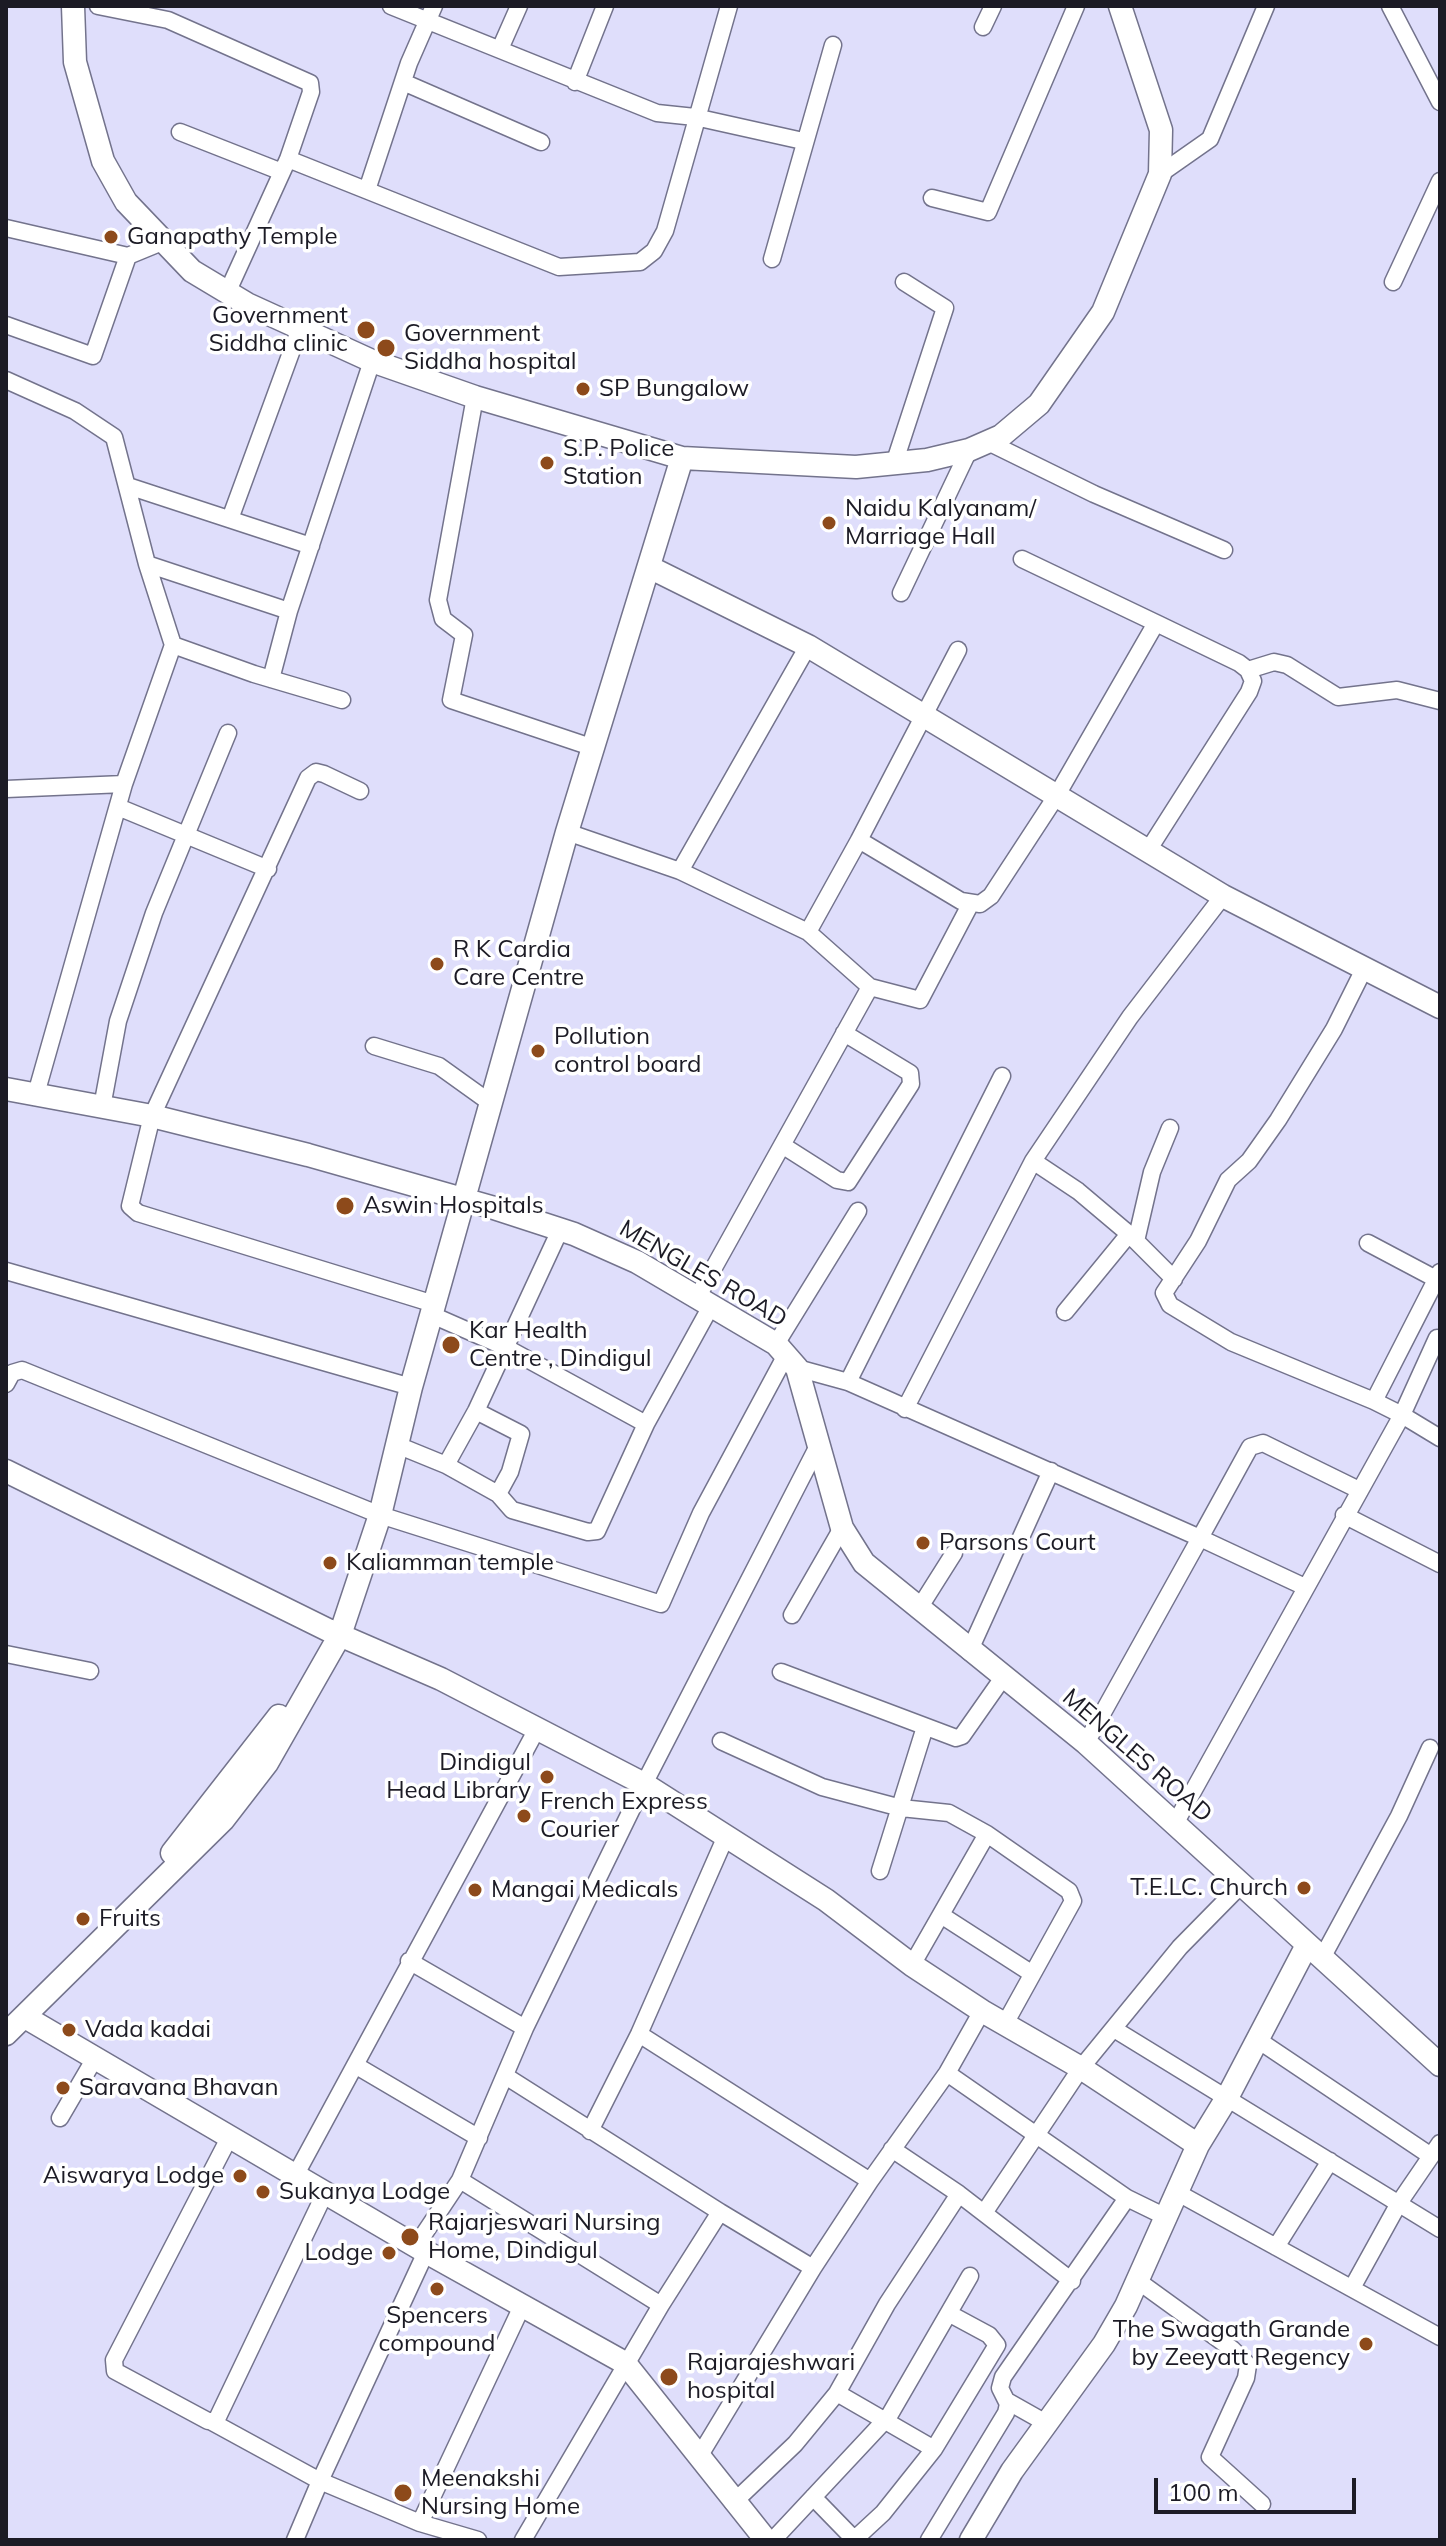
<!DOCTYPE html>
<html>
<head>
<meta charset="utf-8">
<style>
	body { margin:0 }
	#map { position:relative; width:1446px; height:2546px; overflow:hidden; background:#dfdefb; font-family:Mulish,sans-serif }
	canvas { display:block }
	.frame { position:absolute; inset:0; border:8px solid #1c1b25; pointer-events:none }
	.scale { position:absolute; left:1154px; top:2478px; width:202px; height:36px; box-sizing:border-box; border:4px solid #1c1b25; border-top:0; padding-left:10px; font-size:24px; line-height:28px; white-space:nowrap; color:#1c1b25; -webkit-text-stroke:6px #fff; paint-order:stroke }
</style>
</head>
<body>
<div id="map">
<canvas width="1446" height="2546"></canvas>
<div class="frame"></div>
<div class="scale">100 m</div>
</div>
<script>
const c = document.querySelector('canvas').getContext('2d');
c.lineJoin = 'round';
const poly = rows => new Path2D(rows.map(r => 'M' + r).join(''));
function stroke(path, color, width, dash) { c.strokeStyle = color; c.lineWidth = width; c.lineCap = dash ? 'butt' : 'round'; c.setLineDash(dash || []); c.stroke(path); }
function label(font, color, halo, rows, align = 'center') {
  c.font = font + ' Mulish,sans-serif'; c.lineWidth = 7; c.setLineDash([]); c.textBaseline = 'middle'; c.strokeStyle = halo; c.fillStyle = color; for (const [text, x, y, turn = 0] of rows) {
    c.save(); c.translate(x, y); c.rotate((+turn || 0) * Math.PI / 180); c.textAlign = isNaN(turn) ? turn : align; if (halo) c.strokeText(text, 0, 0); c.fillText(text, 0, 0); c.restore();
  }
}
const street = poly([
	[98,6,168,20,310,83,311,92,288,159,227,293],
	[391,6,657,113,695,117,803,141],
	[1390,6,1440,102],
	[983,27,993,6],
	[500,49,519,6],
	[403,82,541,142],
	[575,82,605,6],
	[180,132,282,172],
	[288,159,559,267,640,262,654,251,665,231,729,6],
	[1160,174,1210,139,1266,6],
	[367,190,409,63,434,6],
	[932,198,988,212,1076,6],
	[6,228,128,256,93,356,6,325],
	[128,256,162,242],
	[772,259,833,45],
	[1393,282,1440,181],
	[6,380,75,411,114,437,147,564,173,645,124,784,36,1094],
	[475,397,438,600,443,619,464,635,451,700,594,748],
	[986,441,1094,494,1224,550],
	[894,464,945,308,904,282],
	[128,486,311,546],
	[230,519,300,328],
	[1022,559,1156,623],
	[147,564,289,611],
	[901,593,969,450],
	[173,645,254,674,342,700],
	[808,646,680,871,808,932,859,840,961,901,980,904,991,896,1057,795,1156,623,1239,663,1248,670,1253,681,1249,692,1149,849],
	[1248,670,1274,662,1287,665,1338,697,1397,690,1440,701],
	[271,679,289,611,372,361],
	[6,789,124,784],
	[360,791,324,774,316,772,308,778,152,1116,130,1206,138,1213,434,1304],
	[118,807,268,869],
	[567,832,680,871],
	[859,840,958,650],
	[1365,967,1334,1029,1278,1120,1249,1161,1228,1180,1198,1241,1164,1293,1170,1305,1231,1342,1374,1401],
	[870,987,920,1000,971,903],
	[374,1046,439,1066,492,1104],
	[102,1107,118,1021,154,913,228,733],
	[782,1145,837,1180,848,1182,911,1084,910,1073,844,1033],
	[1033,1161,1078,1191,1129,1234,1174,1279],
	[1136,1241,1152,1172,1170,1128],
	[1368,1243,1436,1279],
	[6,1271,411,1387],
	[697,1298,870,987,808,932],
	[1065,1312,1129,1234],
	[432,1315,505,1347,646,1424],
	[1437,1338,1402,1415,1440,1438],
	[776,1344,858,1211],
	[797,1368,848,1382,1200,1538,1086,1743],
	[848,1382,1002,1076],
	[6,1384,12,1373,22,1370,380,1515,661,1604,701,1513,787,1353],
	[905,1409,1033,1161,1130,1017,1223,896],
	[476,1411,521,1434,510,1472,498,1494],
	[397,1445,446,1465,498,1494,512,1510,588,1532,597,1531,646,1424,711,1306],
	[446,1465,476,1411,560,1230],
	[1344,1515,1440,1564],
	[1305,1587,1200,1538,1250,1447,1263,1443,1359,1490],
	[918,1610,954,1553],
	[792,1615,842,1528],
	[969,1652,1051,1471],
	[6,1654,90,1671],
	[781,1672,956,1738,962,1736,1002,1679],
	[721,1741,822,1787,901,1808,949,1813,987,1834,1069,1891,1073,1901,1006,2022],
	[1176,1822,1402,1415,1374,1401,1440,1272],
	[880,1871,925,1727],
	[941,1915,1031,1973],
	[1322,1958,1399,1816,1430,1748],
	[409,1961,525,2028],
	[912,1965,987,1834],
	[1114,2029,1440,2229],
	[639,2034,870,2181,947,2073,982,2011],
	[1258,2040,1431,2156],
	[355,2065,479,2138],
	[947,2073,1127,2198,1168,2218],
	[507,2077,720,2212,661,2305],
	[60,2118,95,2058],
	[590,2131,639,2034,726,1836],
	[229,2138,114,2360,115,2371,208,2421,216,2421,325,2193],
	[892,2149,959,2194,1072,2281],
	[295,2176,538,1727],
	[460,2180,661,2305,523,2540],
	[1178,2193,1440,2337],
	[720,2212,813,2268,870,2181],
	[984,2213,1081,2068,1180,1947,1242,1884],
	[416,2246,460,2180,525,2028,644,1784,820,1442],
	[1276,2247,1330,2161],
	[426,2252,320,2481,420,2523,478,2540],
	[1138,2281,1232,2349,1248,2365,1246,2378,1210,2457,1262,2504],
	[1352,2288,1399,2203,1440,2143],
	[837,2393,934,2449],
	[1007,2401,1046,2423],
	[212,2422,320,2481,295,2540],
	[700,2455,813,2268],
	[813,2497,850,2535,857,2537,883,2513,934,2449,997,2345,989,2335,950,2314],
	[733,2503,795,2444,837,2393,887,2304,959,2194],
	[420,2523,523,2304],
	[773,2540,889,2416,970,2276],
	[929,2540,1006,2413,1008,2404,1000,2388,1003,2377,1127,2198]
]);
const secondary = poly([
	[682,458,856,467,927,460,969,450,1001,436,1039,404,1103,312,1160,174,1161,130,1120,6],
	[651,568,808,646,1223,896,1440,1007],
	[6,1089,152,1116,308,1155,491,1207,574,1234,637,1262,776,1344,797,1368,842,1528,864,1563,1086,1743,1440,2065],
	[6,1471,328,1630,441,1679,644,1784,826,1900,912,1965,982,2011,1081,2068,1198,2145],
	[172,1853,279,1716],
	[25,2017,426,2252,625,2363,766,2540],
	[6,2034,223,1820,267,1763,340,1635,380,1515,411,1387,567,832,682,458,475,397,372,361,247,304,192,271,126,202,103,161,75,62,73,6],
	[971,2540,1012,2471,1104,2344,1126,2306,1198,2145,1228,2096,1307,1945]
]);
stroke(street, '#73738c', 19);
stroke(secondary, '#73738c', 25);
stroke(street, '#fff', 16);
stroke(secondary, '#fff', 22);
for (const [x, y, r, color] of [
	[111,237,8,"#8d4a1b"],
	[366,330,10,"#8d4a1b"],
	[386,348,10,"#8d4a1b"],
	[583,389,8,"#8d4a1b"],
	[547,463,8,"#8d4a1b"],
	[829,523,8,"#8d4a1b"],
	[437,964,8,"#8d4a1b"],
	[538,1051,8,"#8d4a1b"],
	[345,1206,10,"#8d4a1b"],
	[451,1345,10,"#8d4a1b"],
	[923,1543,8,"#8d4a1b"],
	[330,1563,8,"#8d4a1b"],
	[547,1777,8,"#8d4a1b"],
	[524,1816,8,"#8d4a1b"],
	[1304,1888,8,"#8d4a1b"],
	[475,1890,8,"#8d4a1b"],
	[83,1919,8,"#8d4a1b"],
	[69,2030,8,"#8d4a1b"],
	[63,2088,8,"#8d4a1b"],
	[240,2176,8,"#8d4a1b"],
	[263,2192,8,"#8d4a1b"],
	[410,2237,10,"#8d4a1b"],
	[389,2253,8,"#8d4a1b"],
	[437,2289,8,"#8d4a1b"],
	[1366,2344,8,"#8d4a1b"],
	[669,2377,10,"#8d4a1b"],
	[403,2493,10,"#8d4a1b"]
]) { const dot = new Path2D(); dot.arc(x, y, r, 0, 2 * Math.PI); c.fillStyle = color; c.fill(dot); stroke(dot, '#fff', 3); }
label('24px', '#1c1b25', '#fff', [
	["Ganapathy Temple",127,237],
	["Government",348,316,"right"],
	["Siddha clinic",348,344,"right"],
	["Government",404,334],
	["Siddha hospital",404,362],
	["SP Bungalow",599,389],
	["S.P. Police",563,449],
	["Station",563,477],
	["Naidu Kalyanam/",845,509],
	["Marriage Hall",845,537],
	["R K Cardia",453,950],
	["Care Centre",453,978],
	["Pollution",554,1037],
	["control board",554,1065],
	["Aswin Hospitals",363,1206],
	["Kar Health",469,1331],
	["Centre , Dindigul",469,1359],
	["Parsons Court",939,1543],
	["Kaliamman temple",346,1563],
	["Dindigul",531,1763,"right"],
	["Head Library",531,1791,"right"],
	["French Express",540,1802],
	["Courier",540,1830],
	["T.E.LC. Church",1288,1888,"right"],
	["Mangai Medicals",491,1890],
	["Fruits",99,1919],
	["Vada kadai",85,2030],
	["Saravana Bhavan",79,2088],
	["Aiswarya Lodge",224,2176,"right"],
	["Sukanya Lodge",279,2192],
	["Rajarjeswari Nursing",428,2223],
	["Home, Dindigul",428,2251],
	["Lodge",373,2253,"right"],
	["Spencers",437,2316,"center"],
	["compound",437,2344,"center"],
	["The Swagath Grande",1350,2330,"right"],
	["by Zeeyatt Regency",1350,2358,"right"],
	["Rajarajeshwari",687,2363],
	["hospital",687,2391],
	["Meenakshi",421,2479],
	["Nursing Home",421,2507]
], 'left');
label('24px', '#1c1b25', '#fff', [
	["MENGLES ROAD",703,1274,30],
	["MENGLES ROAD",1137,1756,41]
]);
</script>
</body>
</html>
